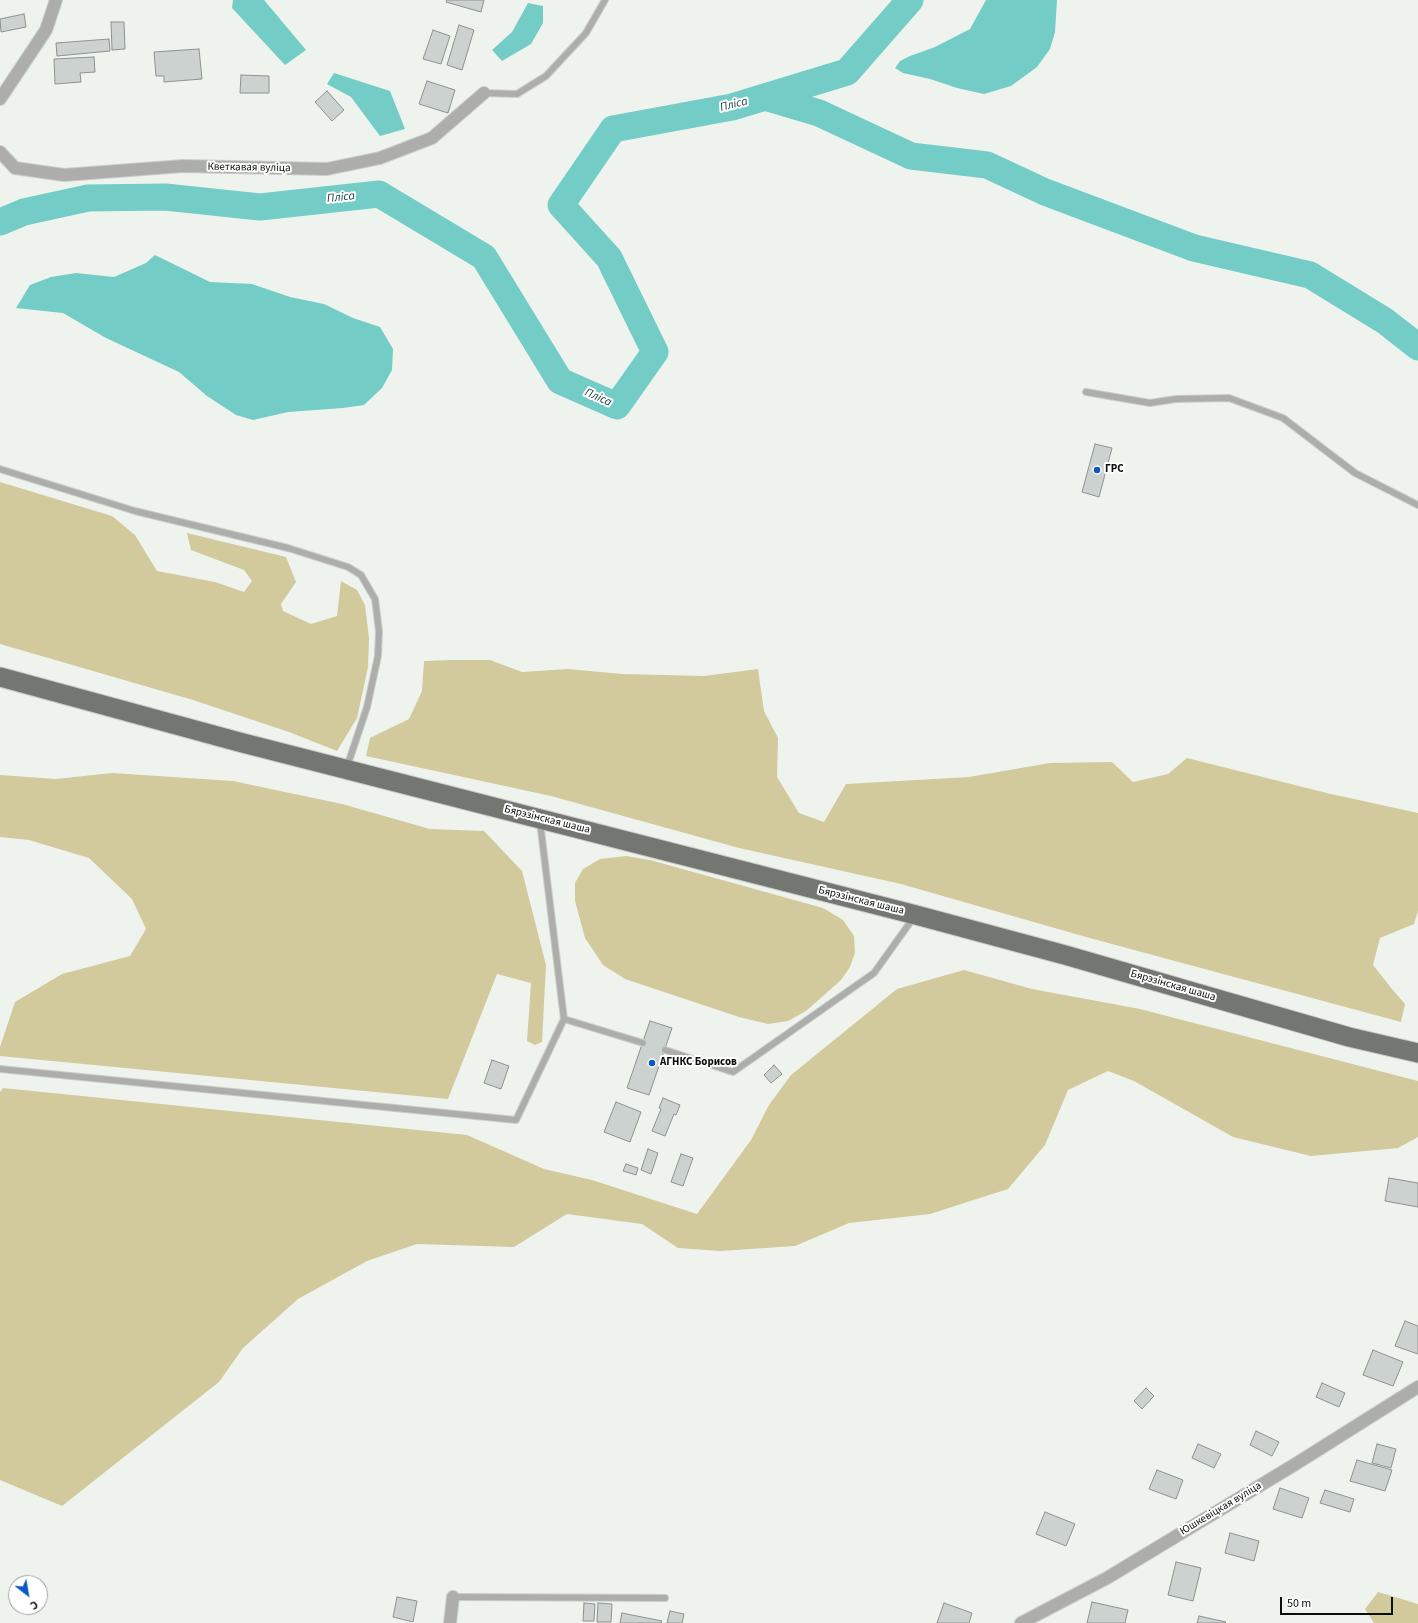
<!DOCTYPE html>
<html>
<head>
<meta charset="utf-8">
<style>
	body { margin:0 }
	#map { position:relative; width:1418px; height:1623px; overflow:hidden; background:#eef3ee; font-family:"Source Sans 3",sans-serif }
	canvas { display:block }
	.north { position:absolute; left:8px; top:1575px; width:40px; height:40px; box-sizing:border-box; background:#fff; border:1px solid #9e9f9e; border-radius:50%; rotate:149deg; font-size:11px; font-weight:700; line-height:16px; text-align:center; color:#0c0e0c }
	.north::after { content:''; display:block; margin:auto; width:14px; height:18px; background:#0b58c2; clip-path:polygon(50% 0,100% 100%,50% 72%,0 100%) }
	.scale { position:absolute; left:1280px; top:1597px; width:113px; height:18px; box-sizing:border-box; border:2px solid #0c0e0c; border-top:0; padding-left:5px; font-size:12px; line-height:14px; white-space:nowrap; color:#0c0e0c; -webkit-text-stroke:3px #fff; paint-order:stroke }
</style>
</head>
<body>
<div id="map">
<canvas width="1418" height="1623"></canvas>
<div class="north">С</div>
<div class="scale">50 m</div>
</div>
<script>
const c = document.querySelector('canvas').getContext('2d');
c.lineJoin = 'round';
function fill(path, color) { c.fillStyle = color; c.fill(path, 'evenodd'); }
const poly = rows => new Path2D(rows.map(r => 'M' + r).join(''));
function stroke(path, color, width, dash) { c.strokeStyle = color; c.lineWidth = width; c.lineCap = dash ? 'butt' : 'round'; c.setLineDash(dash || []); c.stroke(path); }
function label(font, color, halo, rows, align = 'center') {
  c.font = font + ' "Source Sans 3",sans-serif'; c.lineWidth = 4; c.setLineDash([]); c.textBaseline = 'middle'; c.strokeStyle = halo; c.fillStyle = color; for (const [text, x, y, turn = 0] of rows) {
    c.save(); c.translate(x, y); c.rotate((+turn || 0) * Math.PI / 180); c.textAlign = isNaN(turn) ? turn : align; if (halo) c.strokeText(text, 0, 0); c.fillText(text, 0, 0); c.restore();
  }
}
fill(poly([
	[0,482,112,516,135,535,157,571,215,582,244,592,252,581,244,570,191,550,187,533,286,557,296,582,281,604,283,611,311,624,337,616,341,581,357,590,365,605,369,638,368,667,357,718,337,751,289,732,193,700,0,644],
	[452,660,490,660,522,672,568,669,622,674,704,676,758,669,764,711,778,738,777,777,799,813,824,822,846,784,969,777,1050,763,1112,762,1133,782,1168,774,1187,758,1331,794,1418,813,1418,911,1414,924,1380,938,1373,965,1392,989,1405,1004,1401,1022,1086,937,901,884,739,848,551,796,366,756,370,738,409,719,422,691,424,661],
	[112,773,233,781,342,804,430,829,484,831,522,871,546,965,542,1042,535,1045,527,1041,531,983,497,974,448,1099,0,1056,0,1047,15,1002,62,974,130,956,146,929,132,899,89,858,29,840,0,837,0,775,56,779],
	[626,856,650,860,823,908,843,920,854,936,855,953,850,967,841,980,806,1011,788,1021,768,1024,739,1017,625,979,603,965,585,938,575,901,575,883,583,869,600,859],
	[964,970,1032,989,1140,1009,1418,1081,1418,1137,1398,1148,1311,1156,1233,1137,1134,1081,1108,1071,1068,1090,1045,1145,1008,1189,930,1214,849,1223,795,1246,720,1251,678,1248,642,1224,567,1214,514,1247,417,1244,367,1261,298,1299,243,1348,219,1382,62,1506,0,1480,0,1092,3,1088,467,1135,544,1169,592,1180,697,1214,751,1140,769,1105,791,1075,897,989],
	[1378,1592,1418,1604,1418,1623,1374,1623,1365,1609]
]), '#d2ca9c');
fill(poly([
	[233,0,264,0,306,50,285,65,232,8],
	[986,0,1057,0,1055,32,1050,49,1037,67,1011,86,984,94,957,88,930,79,903,73,895,68,900,61,910,56,935,47,970,29],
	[528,3,543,6,543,23,531,44,502,61,492,50,512,32],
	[334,73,390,91,405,129,380,136,351,97,327,84],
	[155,255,210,282,252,284,290,297,324,304,353,318,380,327,393,349,392,370,382,388,364,405,343,408,288,412,253,420,236,415,207,396,179,372,106,338,63,313,16,308,30,285,51,277,76,273,114,277,146,263]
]), '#74ccc7');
stroke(poly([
	[765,97,819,113,911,156,987,165,1045,192,1194,248,1310,275,1385,321,1418,347],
	[0,222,24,212,88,198,165,197,260,207,379,194,484,257,560,381,617,406,655,352,609,258,561,205,613,129,732,107,847,72,910,0]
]), '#74ccc7', 27);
const building = poly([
	[447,0,484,0,481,12,446,2,447,0],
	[24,14,26,27,1,32,0,19,24,14],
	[111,22,124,22,125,49,112,50,111,22],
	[459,25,474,30,462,70,447,65,459,25],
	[433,30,450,36,441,64,423,59,433,30],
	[109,39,110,51,57,56,56,43,109,39],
	[199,49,202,79,164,82,164,76,156,76,154,52,199,49],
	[94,57,95,72,80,73,81,82,55,84,54,59,94,57],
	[241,75,269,76,269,93,240,93,241,75],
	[427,81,455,90,448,113,419,104,427,81],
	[327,91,344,110,332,121,315,102,327,91],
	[1095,444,1112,448,1099,497,1082,492,1095,444],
	[650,1021,672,1028,649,1095,627,1088,650,1021],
	[492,1060,509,1066,501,1089,484,1083,492,1060],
	[774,1065,782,1074,771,1083,764,1075,774,1065],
	[663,1098,680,1105,676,1115,674,1114,665,1136,652,1131,661,1109,659,1108,663,1098],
	[616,1102,641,1112,630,1142,604,1132,616,1102],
	[648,1149,658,1153,651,1174,641,1170,648,1149],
	[681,1154,693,1158,683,1186,671,1182,681,1154],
	[626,1164,638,1168,636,1175,623,1171,626,1164],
	[1389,1178,1418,1183,1418,1207,1385,1201,1389,1178],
	[1405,1321,1418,1326,1418,1354,1395,1346,1405,1321],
	[1373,1350,1403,1362,1393,1386,1363,1375,1373,1350],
	[1322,1383,1345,1393,1339,1407,1316,1397,1322,1383],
	[1146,1388,1154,1396,1142,1409,1134,1401,1146,1388],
	[1256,1431,1279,1442,1272,1456,1250,1445,1256,1431],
	[1198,1444,1221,1454,1214,1468,1192,1458,1198,1444],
	[1377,1444,1396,1449,1391,1468,1372,1463,1377,1444],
	[1357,1460,1392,1470,1385,1491,1350,1481,1357,1460],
	[1157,1470,1183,1480,1176,1499,1149,1489,1157,1470],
	[1280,1488,1309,1498,1302,1518,1273,1509,1280,1488],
	[1325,1490,1354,1499,1350,1512,1320,1503,1325,1490],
	[1045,1512,1075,1524,1066,1546,1036,1534,1045,1512],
	[1230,1533,1259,1541,1254,1561,1225,1553,1230,1533],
	[1176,1562,1201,1568,1193,1601,1168,1595,1176,1562],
	[397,1597,417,1601,413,1622,393,1617,397,1597],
	[1092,1602,1128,1610,1125,1623,1087,1623,1092,1602],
	[584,1603,595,1604,594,1621,583,1621,584,1603],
	[598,1603,612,1604,611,1622,597,1622,598,1603],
	[944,1603,972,1613,969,1623,937,1623,944,1603],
	[670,1611,684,1614,682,1623,667,1623,670,1611],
	[622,1613,662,1621,661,1623,620,1623,622,1613],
	[1199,1616,1226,1622,1225,1623,1197,1623,1199,1616]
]);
fill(building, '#ccd2cf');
stroke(building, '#8d9290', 1);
const service = poly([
	[484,93,517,94,546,76,586,33,605,0],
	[1086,392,1150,403,1176,399,1229,398,1283,418,1355,473,1418,505],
	[0,469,135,511,288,548,348,567,361,575,375,599,379,631,378,656,367,707,347,767],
	[540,822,564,1019,643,1043],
	[665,1050,733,1072,874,973,914,917],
	[0,1069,516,1120,564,1019],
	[453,1597,665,1598]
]);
const minor = poly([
	[0,99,46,30,56,0],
	[0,152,15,168,64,175,183,166,327,169,380,158,432,138,484,93],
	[450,1623,453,1597],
	[1021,1623,1107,1578,1294,1465,1418,1387]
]);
const primary = poly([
	[0,677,239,742,916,915,1065,955,1349,1037,1418,1053]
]);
stroke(service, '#caceca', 8);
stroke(minor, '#caceca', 14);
stroke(primary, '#caceca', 21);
stroke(service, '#adaeab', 6);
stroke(minor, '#adaeab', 12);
stroke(primary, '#747671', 19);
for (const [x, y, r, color] of [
	[1097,470,4,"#0b58c2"],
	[652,1063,4,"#0b58c2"]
]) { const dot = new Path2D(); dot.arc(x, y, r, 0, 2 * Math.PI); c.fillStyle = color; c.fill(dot); stroke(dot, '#fff', 1.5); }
label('11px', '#0c0e0c', '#fff', [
	["Кветкавая вуліца",249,168,1],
	["Бярэзінская шаша",547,820,14],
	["Бярэзінская шаша",861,901,14],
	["Бярэзінская шаша",1173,986,16],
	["Юшкевіцкая вуліца",1221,1509,-31]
]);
label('bold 11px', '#0c0e0c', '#fff', [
	["ГРС",1105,470],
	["АГНКС Борисов",660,1063]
], 'left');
label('italic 12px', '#103b39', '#fff', [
	["Пліса",734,105,-14],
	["Пліса",341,198,-6],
	["Пліса",598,398,24]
]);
</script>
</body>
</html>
